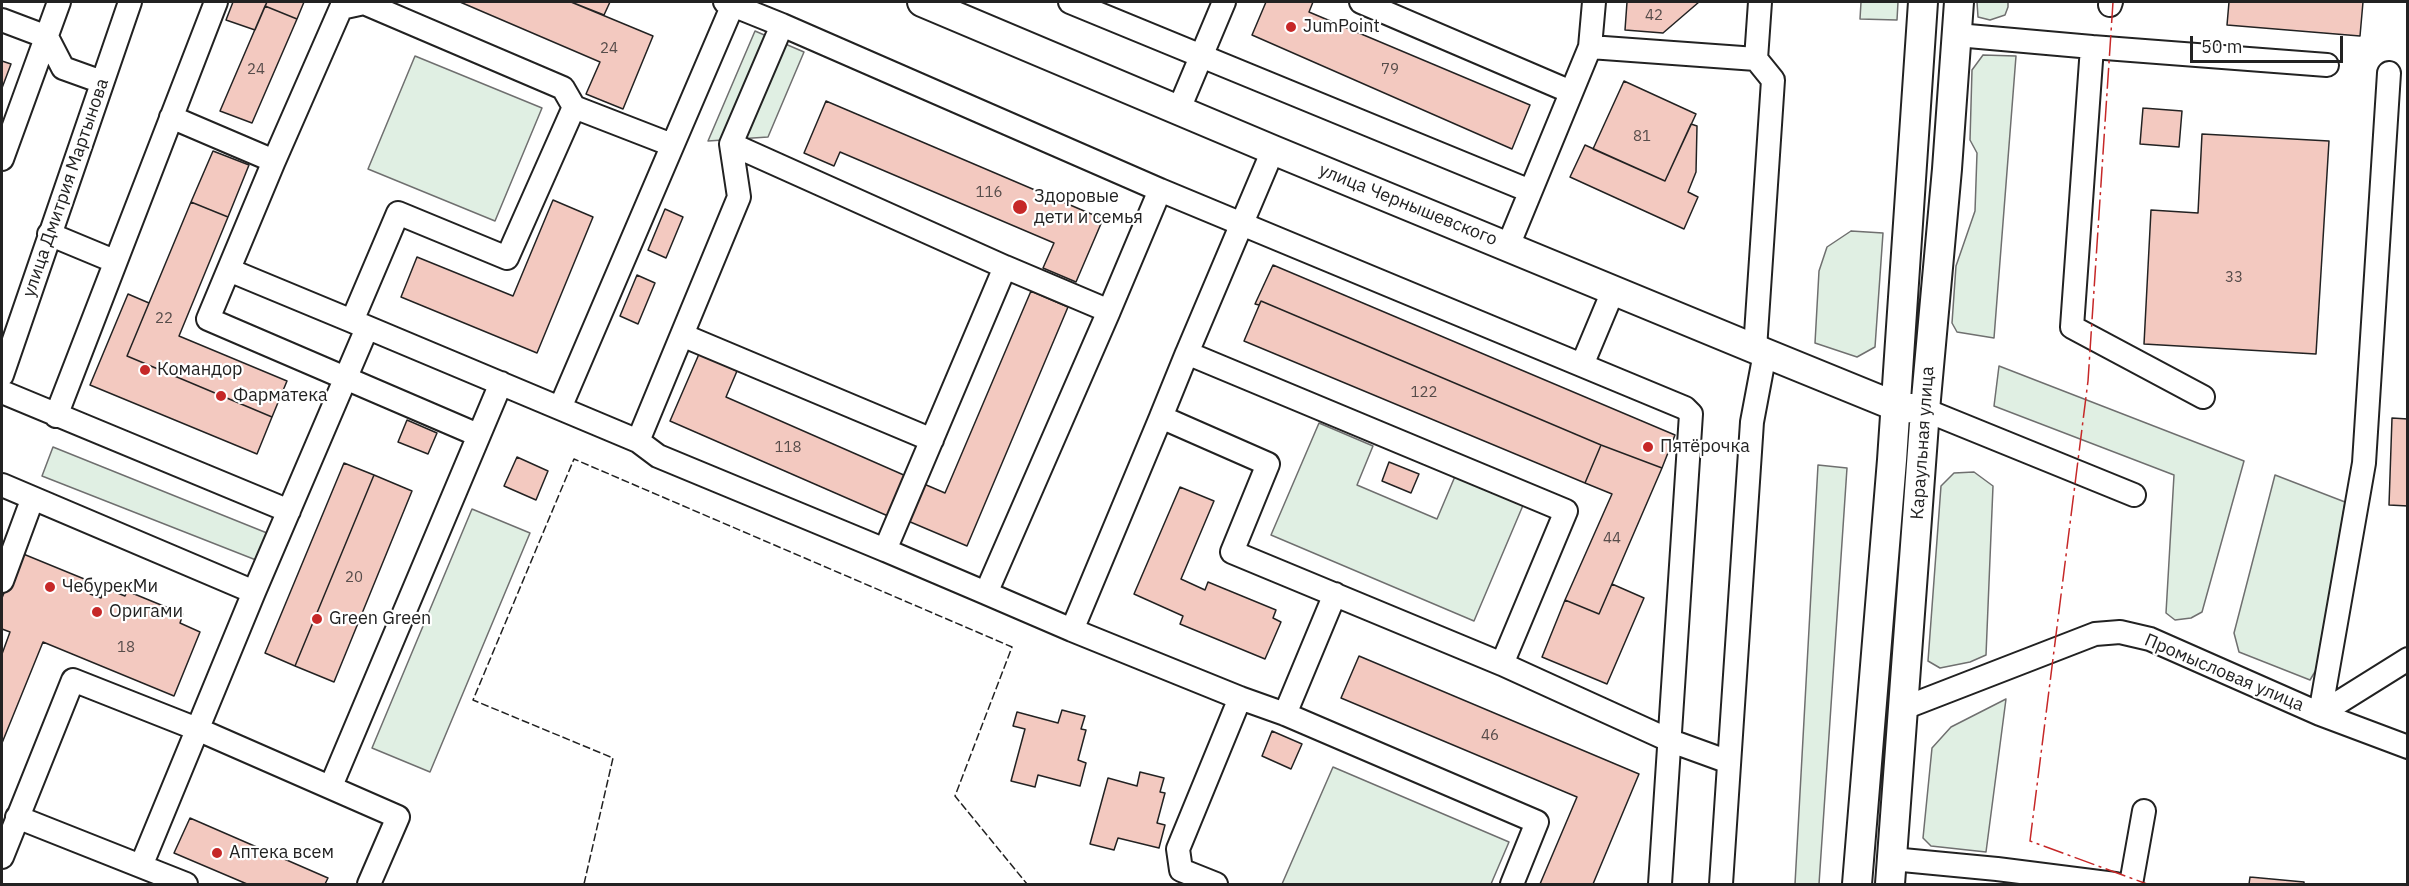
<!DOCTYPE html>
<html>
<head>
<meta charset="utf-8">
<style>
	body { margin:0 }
	#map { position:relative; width:2409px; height:886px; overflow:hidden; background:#fff; font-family:"IBM Plex Sans",sans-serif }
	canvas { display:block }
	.frame { position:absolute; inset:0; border:3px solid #222; pointer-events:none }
	.scale { position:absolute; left:2190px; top:36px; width:153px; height:27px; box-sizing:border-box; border:3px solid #222; border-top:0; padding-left:8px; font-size:18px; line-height:21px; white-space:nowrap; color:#222; -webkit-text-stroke:4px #fff; paint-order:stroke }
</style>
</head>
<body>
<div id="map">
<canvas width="2409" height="886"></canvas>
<div class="frame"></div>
<div class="scale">50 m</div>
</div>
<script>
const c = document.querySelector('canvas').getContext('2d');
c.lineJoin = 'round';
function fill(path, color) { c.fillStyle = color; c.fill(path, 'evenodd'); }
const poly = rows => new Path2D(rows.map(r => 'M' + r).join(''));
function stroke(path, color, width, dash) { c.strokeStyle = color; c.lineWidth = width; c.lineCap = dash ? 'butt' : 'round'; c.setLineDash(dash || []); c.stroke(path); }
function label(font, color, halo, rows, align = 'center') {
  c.font = font + ' "IBM Plex Sans",sans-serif'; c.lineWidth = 4.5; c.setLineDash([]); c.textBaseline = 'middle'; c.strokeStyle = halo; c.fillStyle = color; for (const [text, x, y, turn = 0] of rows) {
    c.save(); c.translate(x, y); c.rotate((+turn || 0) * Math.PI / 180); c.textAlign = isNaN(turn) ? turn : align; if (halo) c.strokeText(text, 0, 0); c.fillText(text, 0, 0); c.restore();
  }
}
const green = poly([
	[1861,2,1898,2,1897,20,1860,19,1861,2],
	[1977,2,2008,2,2008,7,2005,15,1990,20,1978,17,1977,2],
	[755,31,804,52,768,137,708,141,755,31],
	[1983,55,2016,56,1994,338,1957,332,1952,323,1956,266,1975,211,1977,153,1970,140,1972,70,1983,55],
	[415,56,542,108,495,221,368,169,415,56],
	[1851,231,1883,233,1875,347,1857,357,1815,343,1819,271,1827,247,1851,231],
	[1999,366,2244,461,2202,612,2191,618,2175,620,2166,613,2174,475,1994,406,1999,366],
	[1319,423,1373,446,1357,485,1437,519,1456,474,1524,503,1474,621,1271,535,1319,423],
	[53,447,267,533,256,560,42,476,53,447],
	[1818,465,1847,468,1819,884,1795,884,1818,465],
	[1974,472,1993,486,1986,655,1970,662,1940,668,1928,661,1941,486,1954,473,1974,472],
	[2275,475,2345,502,2319,665,2310,680,2239,652,2234,633,2275,475],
	[472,509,530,533,430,772,372,748,472,509],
	[2006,699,1986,852,1931,846,1923,838,1932,748,1951,727,2006,699],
	[1333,767,1509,842,1491,884,1282,884,1333,767]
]);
fill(green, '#e0efe3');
stroke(green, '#6f6f6f', 1.5);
const building = poly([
	[233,2,267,2,255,30,226,20,233,2],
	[267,2,304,2,297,19,265,6,267,2],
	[460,2,571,2,653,36,623,109,586,94,600,62,460,2],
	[571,2,610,2,604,15,571,2],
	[1266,2,1313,2,1309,12,1530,105,1512,149,1252,35,1266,2],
	[1627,2,1699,2,1663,33,1625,30,1627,2],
	[2229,2,2363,2,2360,36,2227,25,2229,2],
	[265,6,297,19,252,123,220,111,265,6],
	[2,61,11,64,2,88,2,61],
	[1624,81,1696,114,1665,181,1593,149,1624,81],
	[826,101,1103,219,1076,282,1043,268,1054,243,840,152,834,166,804,153,826,101],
	[2143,108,2182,111,2179,147,2140,144,2143,108],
	[1691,124,1697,126,1696,172,1688,192,1698,197,1684,229,1570,177,1585,145,1665,181,1691,124],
	[2202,134,2329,141,2316,354,2144,344,2151,210,2198,213,2202,134],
	[213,151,249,165,228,217,191,202,213,151],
	[553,200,593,217,537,353,401,297,417,257,513,296,553,200],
	[191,202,228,217,179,336,287,381,272,417,127,356,191,202],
	[665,209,683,217,666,258,648,250,665,209],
	[1273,265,1675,435,1662,468,1601,445,1261,301,1259,305,1255,304,1273,265],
	[637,275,655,283,638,324,620,316,637,275],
	[1031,291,1068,307,967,546,908,521,924,484,945,493,1031,291],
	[128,294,149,303,127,356,272,417,257,454,90,385,128,294],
	[1261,301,1601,445,1585,483,1244,341,1261,301],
	[699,354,737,371,726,397,906,476,888,516,670,421,699,354],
	[2392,418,2408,419,2408,506,2389,505,2392,418],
	[407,420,437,433,428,454,398,442,407,420],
	[1601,445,1662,468,1599,614,1565,600,1612,494,1585,483,1601,445],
	[517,457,548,471,536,500,504,486,517,457],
	[1389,462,1419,474,1411,493,1382,481,1389,462],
	[344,463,374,475,295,666,265,653,344,463],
	[374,475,412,491,334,682,295,666,374,475],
	[1180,487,1214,501,1181,579,1205,590,1208,582,1276,610,1273,618,1281,622,1265,659,1180,624,1183,616,1134,594,1180,487],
	[16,551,94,583,90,594,101,598,105,588,125,596,127,591,183,614,180,623,200,632,174,696,43,642,2,743,2,654,10,632,2,629,2,598,15,565,16,551],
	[1612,584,1644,598,1607,684,1542,657,1565,600,1599,614,1612,584],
	[1359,656,1639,774,1593,884,1540,884,1577,797,1341,698,1359,656],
	[1062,710,1085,716,1081,729,1086,730,1078,760,1086,763,1080,786,1038,775,1035,787,1011,781,1025,729,1013,726,1017,712,1058,723,1062,710],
	[1272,731,1302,744,1291,769,1262,756,1272,731],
	[1140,772,1164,778,1160,792,1165,793,1157,823,1165,825,1159,848,1118,838,1114,850,1090,844,1108,778,1137,786,1140,772],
	[190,818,328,878,325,884,247,884,174,853,190,818],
	[2250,877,2304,882,2304,884,2249,884,2250,877]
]);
fill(building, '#f3c9c0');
stroke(building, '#222', 1.5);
const minor = poly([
	[1070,2,1530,191],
	[1361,2,1571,92],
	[1594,2,1590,47,1756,59],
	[2110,5,2111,2],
	[2,20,47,37,63,68,102,82],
	[782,25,1160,190,1109,311],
	[1957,35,2092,47,2072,327,2203,397],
	[2092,47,2327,65],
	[574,107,507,258,398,213,352,321,638,441,739,197,731,144,782,25,725,2],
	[1179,109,1224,2],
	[171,117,274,161,341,8,364,3,563,88,574,107,672,145],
	[1273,150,1187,353,1566,511,1502,664],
	[2,159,59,2],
	[274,161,208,319,478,435],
	[1160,190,1685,408,1691,414,1660,884],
	[49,234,114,261],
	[1508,246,1590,47],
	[229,270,352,321],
	[682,335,932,440],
	[1755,349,1773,80,1756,59,1760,2],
	[1582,365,1613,291],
	[2,375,130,2],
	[2,392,289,511],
	[560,408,734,2],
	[1925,410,2134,495],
	[56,416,216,2],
	[1161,417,1187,353],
	[638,441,658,456,885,550,1005,267,731,144],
	[2,485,254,592],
	[885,550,986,593,1109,311,1005,267],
	[2,581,32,500],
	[986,593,1072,630],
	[1904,708,2095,634,2120,632,2150,639,2320,714,2408,747],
	[1285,714,1335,594],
	[2320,714,2364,463,2389,73],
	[2320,714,2408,659],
	[331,786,501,383],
	[17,817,186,884],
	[2,857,73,680,197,729,398,817,369,884],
	[1892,859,1997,869,2115,884],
	[141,866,254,592,367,328],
	[1216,884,1181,870,1178,849,1240,698],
	[1512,884,1537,822,1285,714,1240,698,1072,630,1161,417,1268,464,1232,552,1502,664,1671,741,1729,762],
	[1721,884,1752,422,1765,353],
	[2131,884,2144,811]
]);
const major = poly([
	[922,2,1273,150,1765,353,1895,406,1925,410],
	[1857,884,1892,460,1923,2],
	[1890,884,1925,410,1947,169,1959,2]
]);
stroke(minor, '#222', 26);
stroke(major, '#222', 32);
stroke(minor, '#fff', 22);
stroke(major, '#fff', 28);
stroke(poly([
	[584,884,613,758,473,700,574,459,1012,647,955,796,1027,884]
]), '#222', 1.5, [8, 3]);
stroke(poly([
	[2113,2,2088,381,2030,841,2147,884]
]), '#c62828', 1.5, [21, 4.5, 3, 4.5]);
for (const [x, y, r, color] of [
	[1291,27,6,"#c62828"],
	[1020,207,8,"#c62828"],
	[145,370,6,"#c62828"],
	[221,396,6,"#c62828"],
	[1648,447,6,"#c62828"],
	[50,587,6,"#c62828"],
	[97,612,6,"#c62828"],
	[317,619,6,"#c62828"],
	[217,853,6,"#c62828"]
]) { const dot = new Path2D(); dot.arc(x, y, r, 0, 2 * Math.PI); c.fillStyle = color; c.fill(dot); stroke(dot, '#fff', 2); }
label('15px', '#564c4a', null, [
	["42",1654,16],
	["24",609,49],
	["24",256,70],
	["79",1390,70],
	["81",1642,137],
	["116",989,193],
	["33",2234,278],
	["22",164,319],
	["122",1424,393],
	["118",788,448],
	["44",1612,539],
	["20",354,578],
	["18",126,648],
	["46",1490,736]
]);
label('18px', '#222', '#fff', [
	["JumPoint",1303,27],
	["Здоровые",1034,197],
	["дети и семья",1034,218],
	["Командор",157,370],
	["Фарматека",233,396],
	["Пятёрочка",1660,447],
	["ЧебурекМи",62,587],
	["Оригами",109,612],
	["Green Green",329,619],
	["Аптека всем",229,853]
], 'left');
label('18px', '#222', '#fff', [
	["улица Дмитрия Мартынова",66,188,-71],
	["улица Чернышевского",1408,205,22],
	["Караульная улица",1923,443,-86],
	["Промысловая улица",2224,673,23]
]);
</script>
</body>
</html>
